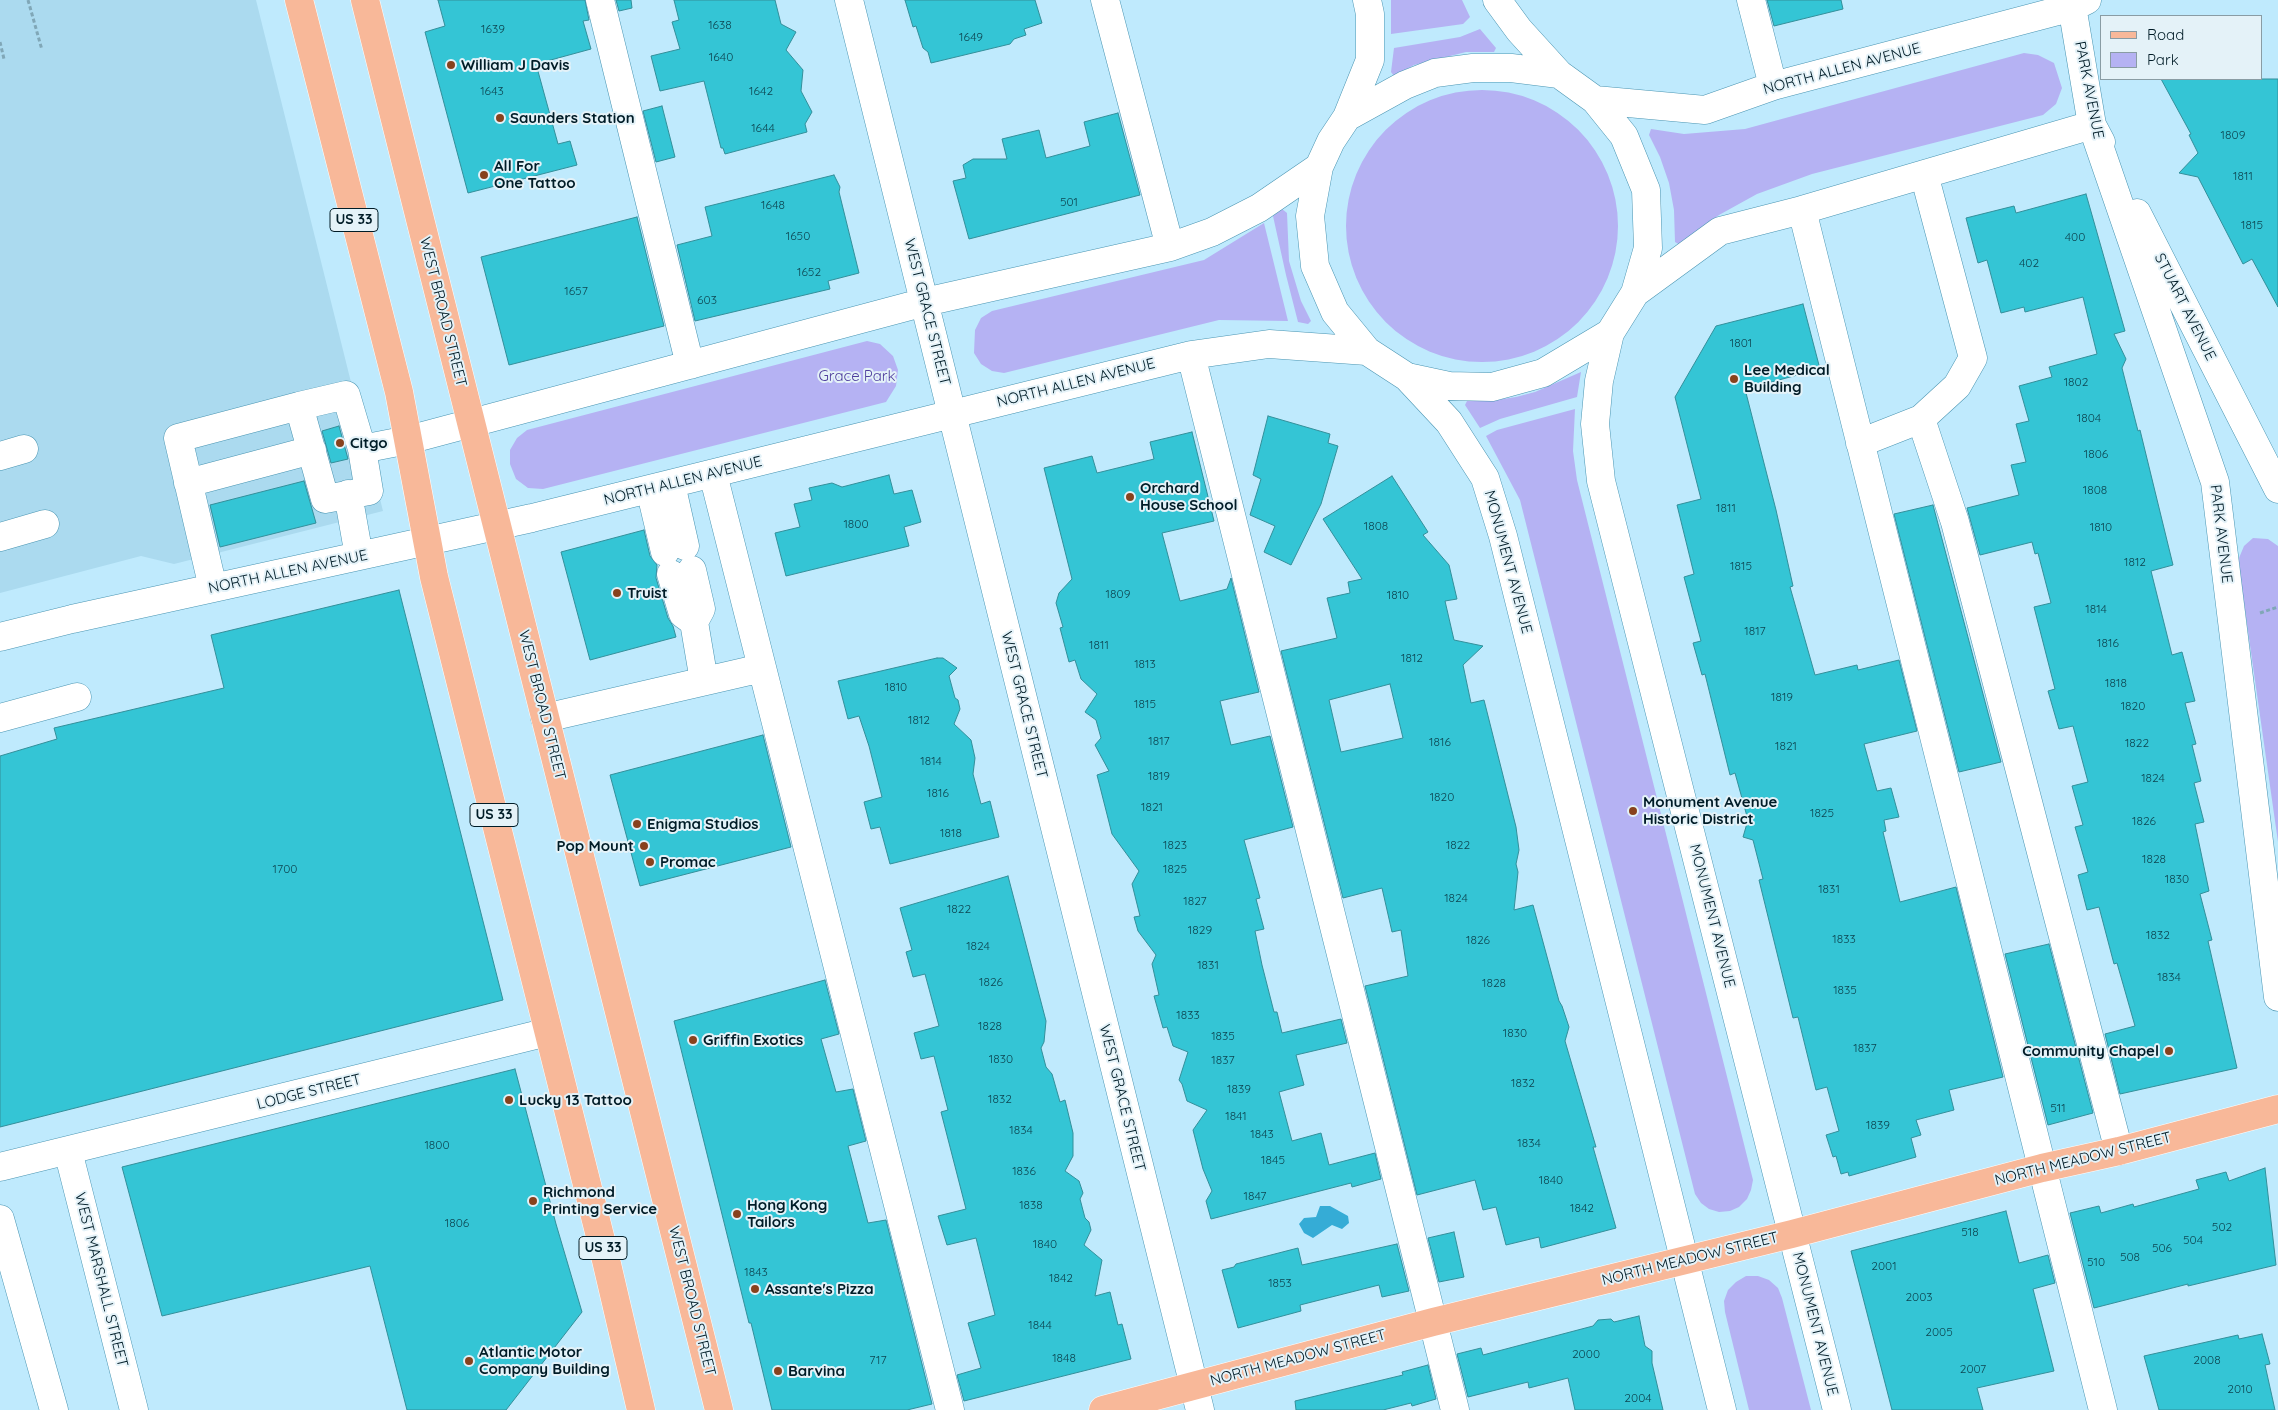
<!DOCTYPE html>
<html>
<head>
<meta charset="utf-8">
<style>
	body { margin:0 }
	#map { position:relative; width:2278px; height:1410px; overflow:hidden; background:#bfeafd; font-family:Quicksand,sans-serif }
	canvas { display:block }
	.legend { position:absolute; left:2100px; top:15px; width:162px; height:65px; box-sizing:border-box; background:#e4f2f8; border:1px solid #899ca4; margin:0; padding:6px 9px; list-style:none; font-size:15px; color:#001c27 }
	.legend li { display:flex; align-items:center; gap:10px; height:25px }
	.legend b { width:25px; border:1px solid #899ca4 }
</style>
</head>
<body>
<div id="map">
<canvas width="2278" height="1410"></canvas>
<ul class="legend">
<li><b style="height:6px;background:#f8b899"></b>Road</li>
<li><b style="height:14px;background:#b5b2f3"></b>Park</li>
</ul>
</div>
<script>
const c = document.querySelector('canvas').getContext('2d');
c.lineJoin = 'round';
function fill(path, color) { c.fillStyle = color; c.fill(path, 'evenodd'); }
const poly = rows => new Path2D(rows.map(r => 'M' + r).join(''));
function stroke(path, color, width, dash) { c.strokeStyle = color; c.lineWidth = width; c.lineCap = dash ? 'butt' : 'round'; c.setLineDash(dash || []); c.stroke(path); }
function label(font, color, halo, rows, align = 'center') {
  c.font = font + ' Quicksand,sans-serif'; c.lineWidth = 4; c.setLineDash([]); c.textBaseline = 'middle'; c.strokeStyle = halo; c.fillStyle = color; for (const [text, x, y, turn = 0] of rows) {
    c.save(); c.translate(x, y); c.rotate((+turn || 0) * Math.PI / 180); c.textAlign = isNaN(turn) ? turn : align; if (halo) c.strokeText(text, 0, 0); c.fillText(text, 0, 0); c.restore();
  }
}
fill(poly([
	[0,0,256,0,383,511,174,564,141,556,0,593]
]), '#abdaef');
fill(poly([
	[1391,0,1462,0,1470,17,1463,24,1391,34],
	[1480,29,1496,48,1494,52,1466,52,1414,65,1394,76,1391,72,1394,48,1460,37],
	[2024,53,2038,55,2054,63,2062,88,2056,104,2043,115,1812,174,1757,194,1719,215,1680,245,1675,242,1674,210,1669,183,1660,157,1649,135,1651,129,1684,134,1745,129],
	'1346 226a136 136 0 1 1 272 0a136 136 0 1 1-272 0Z',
	[1282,209,1287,213,1289,261,1301,301,1311,321,1308,324,1298,322,1286,275,1273,216],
	[1264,223,1288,321,1219,320,1004,373,992,371,981,364,974,353,975,330,981,318,992,311,1204,260],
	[867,341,880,344,893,356,898,370,896,386,886,402,543,489,528,488,516,479,510,464,510,450,517,438,527,430],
	[1581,372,1577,397,1500,419,1480,428,1465,405,1467,401,1490,401,1516,397,1535,392],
	[1575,409,1573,451,1577,480,1753,1180,1751,1190,1747,1199,1739,1207,1730,1211,1719,1212,1709,1209,1701,1203,1695,1194,1520,500,1486,436,1497,430],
	[2253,538,2268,539,2278,546,2278,842,2240,575,2239,558,2244,546],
	[1746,1276,1758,1276,1769,1280,1778,1288,1782,1298,1811,1410,1749,1410,1725,1312,1724,1301,1728,1290,1736,1282]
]), '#b5b2f3');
fill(poly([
	[1320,1206,1330,1206,1348,1216,1349,1223,1342,1229,1332,1225,1313,1238,1304,1233,1299,1224,1304,1218,1316,1217]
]), '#35acd6');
const building = poly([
	[438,0,585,0,589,20,583,21,591,49,536,64,558,144,570,141,577,165,468,193,425,32,445,26,438,0],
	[616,0,631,0,632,8,619,11,616,0],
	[674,0,775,0,781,24,796,32,786,50,803,70,801,91,812,112,805,124,807,132,725,154,723,148,721,148,704,81,660,91,651,56,680,49,672,22,679,20,674,0],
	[905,0,1035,0,1042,23,1024,29,1026,35,1014,39,1010,44,931,63,928,52,923,48,916,26,913,27,905,0],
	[1767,0,1841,0,1843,9,1774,26,1767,0],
	[2161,79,2278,79,2278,307,2252,259,2243,264,2198,177,2179,173,2198,153,2189,135,2191,134,2161,79],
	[662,106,675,157,656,162,643,111,662,106],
	[1118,113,1140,195,969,239,953,181,966,178,963,165,973,159,1007,159,1002,139,1039,130,1046,158,1090,146,1084,122,1118,113],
	[834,175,840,187,839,192,859,273,828,281,830,289,695,321,677,245,712,236,705,207,834,175],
	[2086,194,2125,331,2114,334,2126,359,2122,368,2138,431,2140,430,2173,565,2151,571,2172,655,2182,652,2195,701,2185,703,2196,744,2192,745,2201,781,2194,783,2204,822,2195,824,2209,891,2200,894,2212,940,2208,941,2237,1068,2120,1094,2105,1034,2135,1026,2117,963,2114,964,2099,907,2087,910,2078,875,2088,872,2075,827,2083,825,2072,786,2088,782,2073,726,2059,729,2048,691,2055,689,2034,607,2051,603,2038,553,2035,554,2032,542,1980,555,1967,508,2019,495,2011,465,2026,462,2016,424,2029,421,2019,386,2052,377,2049,367,2097,354,2083,297,2025,312,2024,307,2001,313,1987,260,1978,263,1966,218,2014,206,2016,213,2086,194],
	[637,217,664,326,509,365,481,257,637,217],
	[1803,304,1820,369,1745,389,1776,510,1793,586,1790,587,1815,675,1857,665,1858,670,1899,660,1917,731,1864,744,1877,791,1891,788,1899,817,1884,820,1886,831,1883,832,1900,902,1956,887,2003,1077,1949,1090,1954,1110,1916,1120,1921,1135,1911,1138,1916,1157,1849,1176,1848,1172,1841,1174,1836,1156,1833,1157,1826,1135,1839,1131,1827,1087,1816,1090,1798,1017,1793,1018,1759,880,1763,879,1753,840,1743,837,1748,820,1735,773,1730,775,1705,674,1702,675,1693,643,1701,641,1684,577,1694,574,1677,505,1701,499,1675,397,1716,326,1803,304],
	[1268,416,1330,434,1328,443,1338,446,1321,504,1291,565,1264,552,1275,526,1250,515,1261,479,1253,475,1268,416],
	[339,426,348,459,331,463,322,431,339,426],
	[1192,432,1214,521,1162,533,1180,601,1227,589,1231,578,1259,692,1220,701,1231,745,1270,736,1293,827,1244,840,1260,898,1256,899,1264,929,1255,931,1262,965,1274,1012,1277,1012,1282,1033,1341,1019,1347,1043,1296,1055,1304,1085,1279,1092,1292,1141,1321,1133,1329,1165,1375,1153,1381,1179,1352,1187,1351,1183,1211,1219,1206,1201,1212,1191,1203,1169,1193,1130,1207,1110,1187,1101,1182,1084,1179,1080,1188,1052,1173,1046,1167,1027,1163,1028,1154,996,1159,995,1152,964,1156,955,1138,931,1134,917,1140,916,1132,884,1139,871,1112,834,1097,775,1109,771,1095,745,1101,738,1096,720,1085,712,1097,694,1081,679,1075,660,1069,662,1060,628,1063,627,1056,603,1059,593,1072,579,1044,468,1092,456,1097,473,1154,459,1150,442,1192,432],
	[889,475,894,494,912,490,921,522,904,527,909,546,786,576,775,533,800,527,794,504,812,500,809,488,832,483,842,487,889,475],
	[1392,476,1428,532,1423,535,1449,565,1457,599,1445,601,1454,640,1483,646,1463,665,1471,703,1484,700,1516,827,1519,850,1516,864,1518,872,1514,910,1533,905,1559,1001,1562,1006,1569,1027,1565,1041,1596,1147,1593,1147,1616,1228,1541,1248,1539,1237,1506,1245,1496,1207,1483,1210,1475,1180,1417,1195,1365,986,1408,976,1401,930,1392,932,1382,888,1343,898,1281,651,1337,638,1327,598,1350,593,1348,582,1362,579,1323,519,1392,476],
	[1390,684,1403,738,1341,752,1329,700,1390,684],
	[304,481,316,523,220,547,210,505,304,481],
	[1933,505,2001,762,1959,772,1894,514,1933,505],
	[644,530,650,556,657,565,656,578,668,618,673,626,676,637,590,660,561,552,644,530],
	[399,590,503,1000,0,1127,0,756,57,739,54,728,224,688,211,635,399,590],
	[937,658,943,658,957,668,949,676,955,698,958,700,960,709,954,724,971,740,975,758,973,774,981,804,990,801,999,837,890,864,880,827,871,829,864,802,882,797,869,746,859,716,848,719,838,681,937,658],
	[763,735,791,847,640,886,610,775,763,735],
	[1008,876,1046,1021,1044,1042,1041,1048,1046,1067,1052,1074,1060,1102,1065,1100,1073,1133,1073,1156,1065,1171,1079,1181,1083,1193,1080,1199,1085,1218,1089,1222,1091,1230,1084,1245,1102,1260,1095,1296,1110,1292,1118,1325,1122,1324,1131,1359,964,1401,957,1375,981,1368,968,1323,995,1315,976,1238,947,1245,938,1216,966,1209,941,1112,948,1110,934,1056,921,1059,914,1033,939,1026,925,974,913,977,906,952,912,950,900,908,1008,876],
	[2049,944,2093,1113,2048,1125,2005,954,2049,944],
	[825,980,839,1034,821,1039,836,1092,853,1089,866,1141,848,1146,868,1223,886,1220,932,1404,907,1410,772,1410,751,1323,749,1323,674,1021,825,980],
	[515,1069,556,1224,582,1312,506,1410,407,1410,370,1266,162,1316,122,1167,515,1069],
	[2265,1168,2276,1265,2188,1286,2188,1284,2094,1308,2070,1213,2099,1206,2101,1213,2133,1204,2134,1207,2199,1189,2196,1180,2226,1172,2229,1181,2265,1168],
	[2006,1211,2019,1263,2048,1255,2055,1283,2033,1289,2054,1371,1977,1388,1983,1410,1892,1410,1851,1251,2006,1211],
	[1454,1232,1464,1277,1439,1282,1428,1238,1454,1232],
	[1397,1244,1409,1291,1382,1297,1379,1285,1300,1305,1301,1311,1238,1328,1222,1270,1234,1267,1236,1264,1298,1248,1302,1265,1397,1244],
	[1639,1316,1645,1346,1652,1351,1652,1363,1663,1410,1575,1410,1568,1378,1529,1388,1528,1382,1468,1397,1457,1354,1481,1348,1483,1355,1593,1326,1598,1320,1611,1319,1614,1322,1639,1316],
	[2262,1334,2270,1364,2265,1365,2275,1410,2159,1410,2144,1356,2238,1335,2239,1339,2262,1334],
	[1428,1365,1436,1399,1412,1406,1411,1403,1383,1410,1296,1410,1295,1401,1403,1375,1402,1372,1428,1365]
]);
fill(building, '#34c5d5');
stroke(building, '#338f9a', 1);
const minor = poly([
	[600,0,690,365],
	[849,0,1200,1410],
	[1105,0,1170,247],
	[1497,0,1519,30,1559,74],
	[1751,0,1773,86],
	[2071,0,2092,125,2215,482,2278,997],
	[1473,68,1511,68,1559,74,1595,100,1624,136,1646,190,1648,248,1635,293,1610,333,1543,373,1492,387,1449,386,1407,377,1367,351,1335,312,1315,266,1310,216,1319,167,1331,141,1347,117,1405,85,1435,73,1473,68],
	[1595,100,1705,110,1773,86,2073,7,2087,0],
	[1347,117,1370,60,1370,14,1367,0],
	[1802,210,2103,1410],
	[2137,213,2278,489],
	[1635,293,1720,231,1802,210,2092,125,2101,142],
	[1610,333,1599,381,1595,424,1601,481,1837,1410],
	[1191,355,1455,1410],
	[1407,377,1449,422,1485,478,1503,536,1722,1410],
	[1921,419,1955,522,2119,1151],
	[1860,443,1921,419,1957,386,1973,358,1924,174],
	[362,449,408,440,925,302,1170,247,1212,232,1259,208,1319,167],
	[0,456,24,449],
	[713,474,950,1410],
	[188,483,312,450],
	[671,484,685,546],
	[650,489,665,552],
	[348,494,359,556],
	[0,537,45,524],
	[692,570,701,609,694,622,704,681],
	[671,574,683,614,694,622],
	[213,588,178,438,299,406,346,395,362,449,369,491,325,499,299,406],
	[0,637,72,619,532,518,1191,355,1269,344,1367,351],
	[0,718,77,697],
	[545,718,762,668],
	[68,1151,134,1410],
	[0,1167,548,1032],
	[0,1219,54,1410]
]);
const major = poly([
	[299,0,399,392,434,577,606,1260,641,1410],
	[365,0,719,1410],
	[1103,1410,1433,1322,1792,1234,2042,1168,2119,1151,2278,1109]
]);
stroke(minor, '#4a95b2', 29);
stroke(major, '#fff', 29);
stroke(poly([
	[28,0,42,50],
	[0,42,4,59],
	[2260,613,2278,607]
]), '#80a7b7', 3, [4, 2.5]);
stroke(minor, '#fff', 28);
stroke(major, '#f8b899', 28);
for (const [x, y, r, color] of [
	[451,65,5,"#88421d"],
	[500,118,5,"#88421d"],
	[484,175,5,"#88421d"],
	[1734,379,5,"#88421d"],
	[340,443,5,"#88421d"],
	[1130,497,5,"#88421d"],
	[617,593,5,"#88421d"],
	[1633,811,5,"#88421d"],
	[637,824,5,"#88421d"],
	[644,846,5,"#88421d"],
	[650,862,5,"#88421d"],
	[693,1040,5,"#88421d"],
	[2169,1051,5,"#88421d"],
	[509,1100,5,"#88421d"],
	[533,1201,5,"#88421d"],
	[737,1214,5,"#88421d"],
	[755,1289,5,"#88421d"],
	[469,1361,5,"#88421d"],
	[778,1371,5,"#88421d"]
]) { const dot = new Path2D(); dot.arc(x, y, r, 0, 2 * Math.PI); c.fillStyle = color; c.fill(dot); stroke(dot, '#e4f2f8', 2); }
label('12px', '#0d4652', null, [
	["1638",720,25],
	["1639",493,29],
	["1649",971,37],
	["1640",721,57],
	["1643",492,91],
	["1642",761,91],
	["1644",763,128],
	["1809",2233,135],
	["1811",2243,176],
	["501",1069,202],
	["1648",773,205],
	["1815",2252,225],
	["1650",798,236],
	["400",2075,237],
	["402",2029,263],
	["1652",809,272],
	["1657",576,291],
	["603",707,300],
	["1801",1741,343],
	["1802",2076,382],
	["1804",2089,418],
	["1806",2096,454],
	["1808",2095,490],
	["1811",1726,508],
	["1800",856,524],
	["1808",1376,526],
	["1810",2101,527],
	["1812",2135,562],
	["1815",1741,566],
	["1809",1118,594],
	["1810",1398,595],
	["1814",2096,609],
	["1817",1755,631],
	["1816",2108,643],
	["1811",1099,645],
	["1812",1412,658],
	["1813",1145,664],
	["1818",2116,683],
	["1810",896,687],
	["1819",1782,697],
	["1815",1145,704],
	["1820",2133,706],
	["1812",919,720],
	["1817",1159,741],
	["1816",1440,742],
	["1822",2137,743],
	["1821",1786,746],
	["1814",931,761],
	["1819",1159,776],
	["1824",2153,778],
	["1816",938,793],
	["1820",1442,797],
	["1821",1152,807],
	["1825",1822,813],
	["1826",2144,821],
	["1818",951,833],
	["1823",1175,845],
	["1822",1458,845],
	["1828",2154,859],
	["1700",285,869],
	["1825",1175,869],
	["1830",2177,879],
	["1831",1829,889],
	["1824",1456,898],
	["1827",1195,901],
	["1822",959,909],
	["1829",1200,930],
	["1832",2158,935],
	["1833",1844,939],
	["1826",1478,940],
	["1824",978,946],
	["1831",1208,965],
	["1834",2169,977],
	["1826",991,982],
	["1828",1494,983],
	["1835",1845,990],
	["1833",1188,1015],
	["1828",990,1026],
	["1830",1515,1033],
	["1835",1223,1036],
	["1837",1865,1048],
	["1830",1001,1059],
	["1837",1223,1060],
	["1832",1523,1083],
	["1839",1239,1089],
	["1832",1000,1099],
	["511",2058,1108],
	["1841",1236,1116],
	["1839",1878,1125],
	["1834",1021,1130],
	["1843",1262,1134],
	["1834",1529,1143],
	["1800",437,1145],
	["1845",1273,1160],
	["1836",1024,1171],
	["1840",1551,1180],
	["1847",1255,1196],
	["1838",1031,1205],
	["1842",1582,1208],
	["1806",457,1223],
	["502",2222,1227],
	["518",1970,1232],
	["504",2193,1240],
	["1840",1045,1244],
	["506",2162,1248],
	["508",2130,1257],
	["510",2096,1262],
	["2001",1884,1266],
	["1843",756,1272],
	["1842",1061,1278],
	["1853",1280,1283],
	["2003",1919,1297],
	["1844",1040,1325],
	["2005",1939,1332],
	["2000",1586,1354],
	["1848",1064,1358],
	["717",878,1360],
	["2008",2207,1360],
	["2007",1973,1369],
	["2010",2240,1389],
	["2004",1638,1398]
]);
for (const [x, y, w] of [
	[354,220,48],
	[494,815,48],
	[603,1248,48]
]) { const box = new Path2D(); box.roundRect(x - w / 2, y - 11.5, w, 23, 4); c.fillStyle = '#e4f2f8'; c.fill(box); stroke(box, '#001c27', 1); }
label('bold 14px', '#001c27', null, [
	["US 33",354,220],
	["US 33",494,815],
	["US 33",603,1248]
]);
label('bold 15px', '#001c27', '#e4f2f8', [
	["William J Davis",461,65],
	["Saunders Station",510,118],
	["All For",494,166],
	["One Tattoo",494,183],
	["Lee Medical",1744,370],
	["Building",1744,387],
	["Citgo",350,443],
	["Orchard",1140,488],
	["House School",1140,505],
	["Truist",627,593],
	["Monument Avenue",1643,802],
	["Historic District",1643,819],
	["Enigma Studios",647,824],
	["Pop Mount",634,846,"right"],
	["Promac",660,862],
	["Griffin Exotics",703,1040],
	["Community Chapel",2159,1051,"right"],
	["Lucky 13 Tattoo",519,1100],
	["Richmond",543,1192],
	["Printing Service",543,1209],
	["Hong Kong",747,1205],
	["Tailors",747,1222],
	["Assante's Pizza",765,1289],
	["Atlantic Motor",479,1352],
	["Company Building",479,1369],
	["Barvina",788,1371]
], 'left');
label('15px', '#001c27', '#e4f2f8', [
	["NORTH ALLEN AVENUE",1842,69,-15],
	["PARK AVENUE",2089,90,79],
	["STUART AVENUE",2185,307,63],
	["WEST BROAD STREET",443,312,76],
	["WEST GRACE STREET",927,312,76],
	["NORTH ALLEN AVENUE",1076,383,-14],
	["NORTH ALLEN AVENUE",683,481,-14],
	["PARK AVENUE",2221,534,83],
	["MONUMENT AVENUE",1508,562,75],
	["NORTH ALLEN AVENUE",288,572,-12],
	["WEST BROAD STREET",542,705,76],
	["WEST GRACE STREET",1024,705,76],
	["MONUMENT AVENUE",1712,916,76],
	["LODGE STREET",309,1092,-14],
	["WEST GRACE STREET",1122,1098,76],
	["NORTH MEADOW STREET",2083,1159,-14],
	["NORTH MEADOW STREET",1690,1259,-14],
	["WEST MARSHALL STREET",101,1280,76],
	["WEST BROAD STREET",692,1301,76],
	["MONUMENT AVENUE",1815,1324,76],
	["NORTH MEADOW STREET",1298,1358,-15]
]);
label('15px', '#4e3e9d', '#e4f2f8', [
	["Grace Park",857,376]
]);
</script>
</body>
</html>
